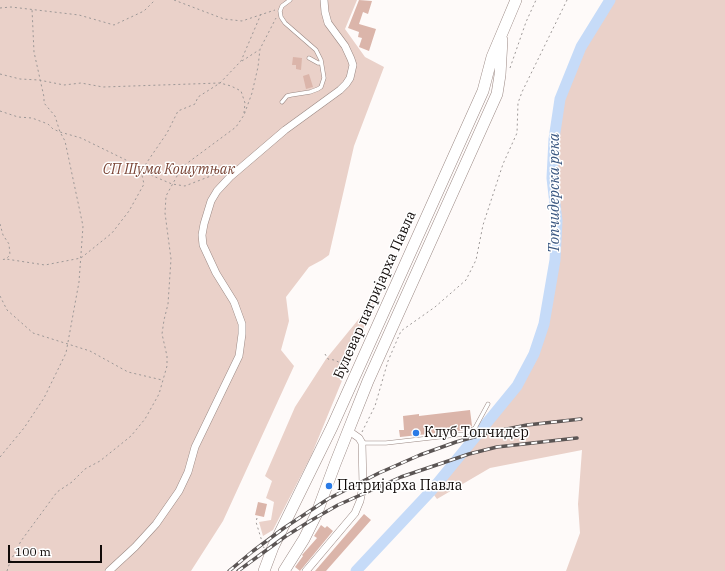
<!DOCTYPE html>
<html>
<head>
<meta charset="utf-8">
<style>
	body { margin:0 }
	#map { position:relative; width:725px; height:571px; overflow:hidden; background:#fefaf9; font-family:"IBM Plex Serif",serif }
	canvas { display:block }
	.scale { position:absolute; left:8px; top:545px; width:94px; height:18px; box-sizing:border-box; border:2px solid #110b09; border-top:0; padding-left:5px; font-size:12px; line-height:14px; white-space:nowrap; color:#110b09; -webkit-text-stroke:3px #fff; paint-order:stroke }
</style>
</head>
<body>
<div id="map">
<canvas width="725" height="571"></canvas>
<div class="scale">100 m</div>
</div>
<script>
const c = document.querySelector('canvas').getContext('2d');
c.lineJoin = 'round';
function fill(path, color) { c.fillStyle = color; c.fill(path, 'evenodd'); }
const poly = rows => new Path2D(rows.map(r => 'M' + r).join(''));
function stroke(path, color, width, dash) { c.strokeStyle = color; c.lineWidth = width; c.lineCap = dash ? 'butt' : 'round'; c.setLineDash(dash || []); c.stroke(path); }
function label(font, color, halo, rows, align = 'center') {
  c.font = font + ' "IBM Plex Serif",serif'; c.lineWidth = 3; c.setLineDash([]); c.textBaseline = 'middle'; c.strokeStyle = halo; c.fillStyle = color; for (const [text, x, y, turn = 0] of rows) {
    c.save(); c.translate(x, y); c.rotate((+turn || 0) * Math.PI / 180); c.textAlign = isNaN(turn) ? turn : align; if (halo) c.strokeText(text, 0, 0); c.fillText(text, 0, 0); c.restore();
  }
}
fill(poly([
	[0,0,357,0,345,29,365,57,384,67,354,146,329,255,322,260,309,267,286,297,289,321,281,350,294,366,223,521,191,571,0,571],
	[610,0,725,0,725,571,566,571,580,533,578,504,582,450,490,468,437,499,431,491,517,386,534,354,544,324,555,260,557,221,552,178,554,139,560,99,581,47],
	[376,298,311,456,273,530,263,536,259,522,271,520,274,502,266,498,272,481,265,476,295,407,326,359]
]), '#ead1c9');
stroke(poly([
	[356,571,431,491,517,386,534,354,544,324,555,260,557,221,552,178,554,139,560,99,581,47,610,0]
]), '#c6dbf8', 11);
fill(poly([
	[359,0,372,1,368,14,363,12,359,24,376,29,369,51,359,47,362,38,358,37,359,32,348,28],
	[293,57,302,58,301,70,296,69,296,65,292,65],
	[309,74,313,87,306,89,303,76],
	[470,410,472,426,466,430,400,437,399,430,404,430,403,416,419,414,419,416],
	[258,502,267,504,264,517,255,515],
	[364,514,371,520,326,571,315,571],
	[321,525,325,528,327,526,333,531,300,571,295,567,303,556,302,555,317,538,314,536]
]), '#dbb5aa');
const lane = poly([
	[309,58,318,63,321,63],
	[282,102,287,96,291,95,310,92,318,89,321,87,324,78,321,60,316,50,285,23,281,17,280,11,282,6,290,0],
	[362,443,386,443,465,434,475,428,488,404]
]);
const street = poly([
	[109,571,135,547,156,524,179,491,188,472,195,447,239,356,242,334,242,324,234,302,216,273,203,245,202,235,204,224,211,201,217,191,230,177,285,130,340,90,346,84,350,78,353,65,351,59,345,46,328,23,325,12,324,0],
	[306,571,355,513,360,501,363,486,362,443,359,438,349,431]
]);
const secondary = poly([
	[264,571,273,547,332,427,483,91,492,57,516,0],
	[284,571,304,539,316,515,335,464,368,381,497,94,500,75,502,40]
]);
stroke(lane, '#9b8984', 4.5);
stroke(street, '#9b8984', 8);
stroke(secondary, '#9b8984', 12);
stroke(poly([
	[174,0,224,19,242,21,275,10],
	[0,8,11,7,79,15,114,25,144,11,155,0],
	[242,61,259,50],
	[510,68,526,22,536,0],
	[0,74,20,79,39,80,64,85,81,83,103,87,220,83,231,86,241,91,245,103,244,113],
	[0,111,18,117,32,118,48,124,53,129,60,132,81,138,128,161,141,171,144,184,129,211,112,233,81,258,45,265,6,259],
	[223,173,221,172,185,186,172,184,141,171,167,133,178,111,195,104,198,97,220,83,241,61,261,14],
	[0,224,3,235,9,244,10,255,6,259,0,260],
	[375,289,382,293],
	[0,296,7,310,33,333,90,351,128,372,162,380],
	[325,354,328,359,334,360,350,367],
	[362,432,375,406,388,361,401,331,435,307,466,280,476,260,483,225,503,164,517,133,518,103,522,92,567,0],
	[0,457,24,428,44,398,66,353,79,282,83,226,65,141,60,132,55,116,44,103,44,97,34,52,32,9],
	[257,518,256,522,264,548],
	[7,571,10,562,21,541,57,492,72,482,85,469,100,461,131,436,145,419,159,394,167,366,167,356,162,334,164,320,168,304,171,259,165,213,166,196,182,167,236,127,244,115,252,93,258,67,260,49,276,18]
]), '#9d9897', 1, [2, 3]);
stroke(lane, '#fff', 3.5);
stroke(street, '#fff', 7);
stroke(secondary, '#fff', 11);
const rail = poly([
	[229,571,253,551,284,528,328,499,379,473,420,455,456,442,492,432,527,425,581,419],
	[238,571,286,536,310,521,338,505,401,477,469,454,497,447,577,438]
]);
stroke(rail, '#5b5554', 3.5);
stroke(rail, '#fff', 2, [6]);
for (const [x, y, r, color] of [
	[416,433,4,"#2a7be6"],
	[329,486,4,"#2a7be6"]
]) { const dot = new Path2D(); dot.arc(x, y, r, 0, 2 * Math.PI); c.fillStyle = color; c.fill(dot); stroke(dot, '#fff', 1.5); }
label('italic 14px', '#7b4637', '#fff', [
	["СП Шума Кошутњак",169,170]
]);
label('14px', '#110b09', '#fff', [
	["Булевар патријарха Павла",375,295,-66]
]);
label('14px', '#110b09', '#fff', [
	["Клуб Топчидер",424,433],
	["Патријарха Павла",337,486]
], 'left');
label('italic 15px', '#3a5781', '#fff', [
	["Топчидерска река",555,193,-90]
]);
</script>
</body>
</html>
